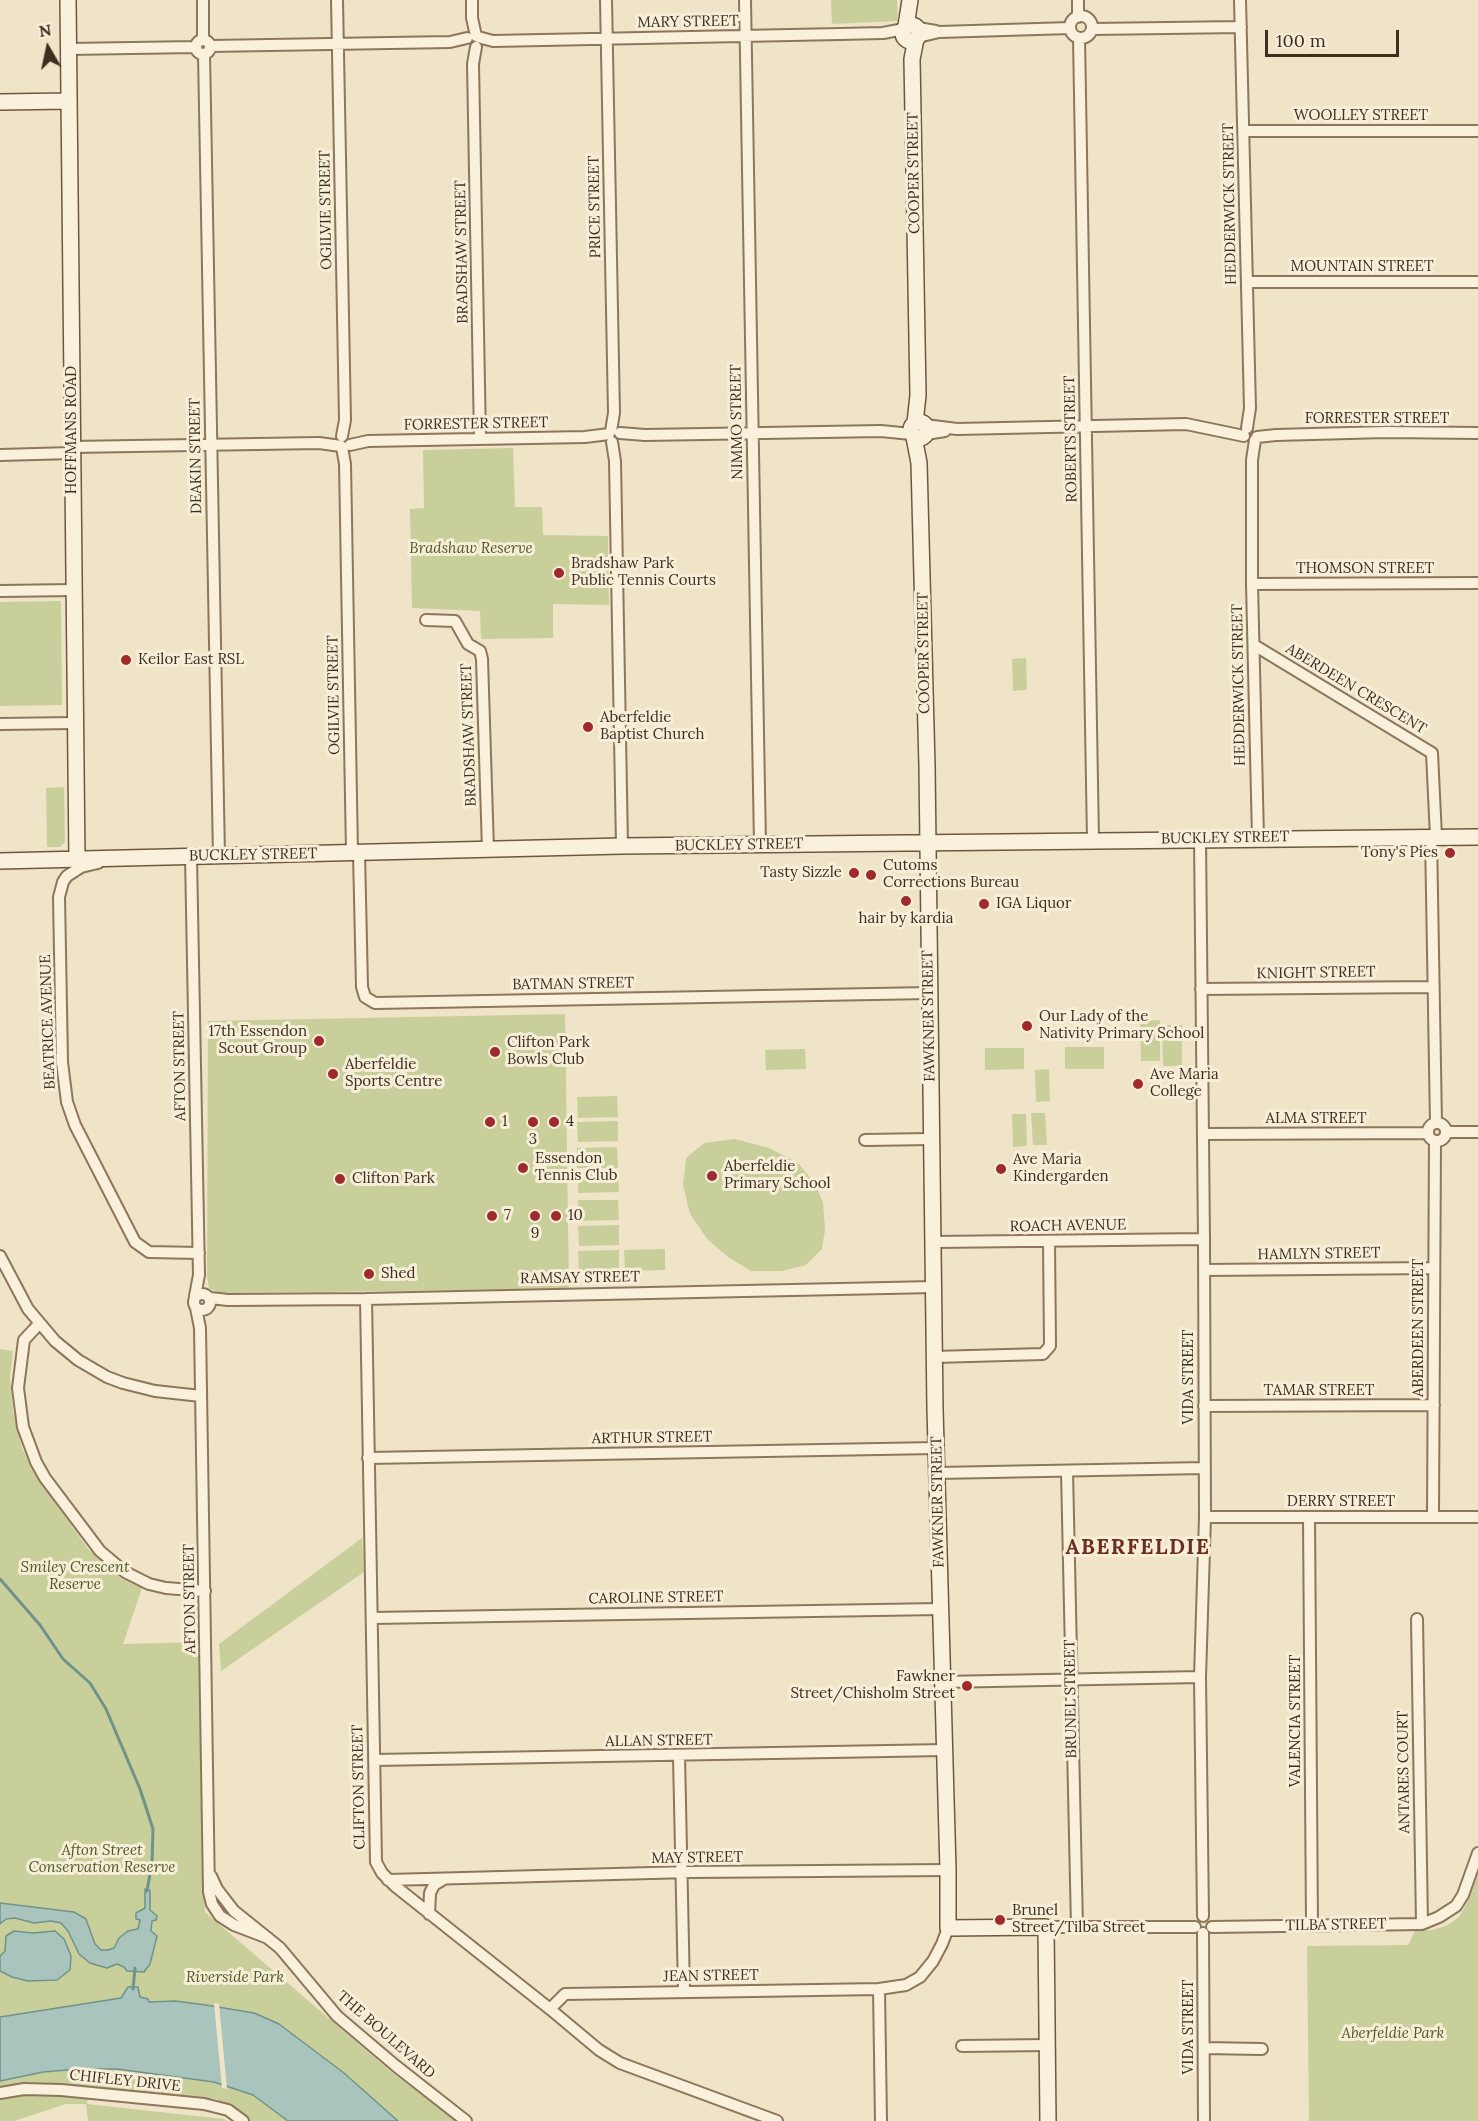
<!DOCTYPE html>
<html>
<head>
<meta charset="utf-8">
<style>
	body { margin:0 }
	#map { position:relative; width:1478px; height:2121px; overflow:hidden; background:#f0e4c8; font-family:Lora,serif }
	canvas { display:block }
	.north { position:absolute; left:18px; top:18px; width:60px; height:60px; -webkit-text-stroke:4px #f7eed8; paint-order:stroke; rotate:351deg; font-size:16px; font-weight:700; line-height:24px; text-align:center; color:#3d2e20 }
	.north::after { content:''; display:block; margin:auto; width:21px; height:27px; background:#3d2e20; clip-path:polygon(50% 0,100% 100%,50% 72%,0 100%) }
	.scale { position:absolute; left:1265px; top:30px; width:134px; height:27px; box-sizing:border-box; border:3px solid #3d2e20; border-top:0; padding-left:8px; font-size:18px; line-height:21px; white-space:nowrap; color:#3d2e20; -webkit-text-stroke:4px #f7eed8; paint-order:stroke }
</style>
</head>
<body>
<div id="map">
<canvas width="1478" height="2121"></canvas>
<div class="north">N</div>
<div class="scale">100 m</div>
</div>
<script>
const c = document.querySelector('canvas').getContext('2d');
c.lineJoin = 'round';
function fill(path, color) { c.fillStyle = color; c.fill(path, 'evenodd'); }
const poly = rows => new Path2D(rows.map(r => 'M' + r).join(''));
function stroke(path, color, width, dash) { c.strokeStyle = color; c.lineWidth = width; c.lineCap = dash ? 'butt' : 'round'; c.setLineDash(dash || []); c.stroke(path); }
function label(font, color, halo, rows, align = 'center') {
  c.font = font + ' Lora,serif'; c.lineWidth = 6; c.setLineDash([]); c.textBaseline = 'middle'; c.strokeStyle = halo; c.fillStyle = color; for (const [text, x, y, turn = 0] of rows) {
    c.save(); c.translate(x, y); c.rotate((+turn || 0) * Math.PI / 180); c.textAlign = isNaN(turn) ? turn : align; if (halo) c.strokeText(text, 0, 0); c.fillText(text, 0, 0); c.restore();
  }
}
fill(poly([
	[831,0,897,0,898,21,832,24],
	[513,448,515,507,542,507,543,535,608,536,609,605,553,604,553,638,481,639,480,611,412,608,410,509,424,508,423,450],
	[61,601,62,705,0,706,0,602],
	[1026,658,1027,690,1013,691,1012,659],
	[64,787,65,842,60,847,47,847,46,788],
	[565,1014,569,1289,219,1293,209,1288,207,1276,208,1021],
	[1160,1020,1160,1061,1141,1061,1140,1021],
	[1162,1025,1182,1025,1182,1066,1163,1066],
	[1065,1047,1104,1047,1104,1069,1065,1069],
	[985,1048,1024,1048,1024,1069,985,1070],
	[805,1049,806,1069,766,1070,765,1050],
	[1049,1069,1050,1101,1036,1102,1035,1070],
	[617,1096,618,1117,578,1118,577,1097],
	[1031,1113,1045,1113,1047,1145,1033,1145],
	[1012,1114,1026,1114,1027,1146,1013,1147],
	[618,1121,618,1141,578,1142,577,1122],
	[735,1139,769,1148,798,1163,814,1182,823,1202,825,1230,822,1249,806,1265,782,1271,751,1271,728,1257,708,1240,690,1214,683,1185,686,1158,704,1143],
	[617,1147,618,1168,577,1168,577,1148],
	[618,1172,619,1192,578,1193,578,1173],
	[578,1200,618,1200,619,1220,578,1221],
	[619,1225,619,1245,579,1246,578,1226],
	[665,1249,665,1270,625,1271,624,1250],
	[619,1250,619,1270,579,1271,578,1251],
	[0,1349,13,1351,10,1377,13,1412,22,1448,31,1468,88,1549,122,1579,142,1588,123,1644,199,1642,205,1912,389,2070,457,2121,398,2121,344,2073,279,2024,254,2013,206,2005,175,2001,160,2003,122,1998,0,2017],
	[362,1538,364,1572,221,1671,219,1644],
	[1478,1874,1478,2121,1309,2121,1307,1946,1408,1945,1415,1931,1432,1930,1446,1926,1459,1917,1468,1901],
	[80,2069,117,2069,214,2082,253,2095,288,2121,244,2121,217,2099,89,2087,87,2104,224,2119,227,2121,88,2121,86,2104,66,2104,14,2121,0,2121,0,2081,43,2072]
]), '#c9cf9b');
const water = poly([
	[145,1889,150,1890,150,1910,157,1916,156,1920,152,1921,151,1931,157,1936,150,1964,144,1972,127,1971,124,1967,117,1964,107,1968,90,1963,79,1954,68,1931,61,1923,51,1921,34,1923,15,1918,6,1919,0,1924,0,1903,74,1912,86,1919,95,1944,101,1950,108,1950,114,1948,119,1938,128,1931,138,1929,140,1920,136,1919,136,1913,145,1908,145,1889],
	[14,1931,33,1933,55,1931,64,1939,71,1956,70,1970,57,1980,28,1981,12,1977,0,1971,0,1956,5,1951,6,1936,14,1931],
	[128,1987,138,1987,140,1997,148,1999,149,2002,175,2001,206,2005,254,2013,279,2024,344,2073,398,2121,288,2121,253,2095,214,2082,117,2069,80,2069,43,2072,0,2081,0,2017,121,1998,128,1987]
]);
fill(water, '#a9c4bc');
stroke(water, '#6f938a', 1.5);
fill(poly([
	[214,2003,219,2004,227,2089,222,2088]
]), '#f0e4c8');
stroke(poly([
	[0,1579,40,1625,63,1659,90,1683,106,1709,140,1789,153,1829,152,1863,147,1891],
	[133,1989,135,1968]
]), '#6f938a', 3);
const street = poly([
	[203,0,203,40],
	[337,0,345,420,342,436],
	[472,0,472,18,476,36],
	[606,0,614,413,611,431],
	[745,0,760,844],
	[1078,0,1078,17],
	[1240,0,1250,408,1247,428],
	'1070 27a11 11 0 1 1 22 0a11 11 0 1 1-22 0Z',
	[918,28,936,31],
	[1092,29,1241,27],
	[478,37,493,41,840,34,883,33,904,29],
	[918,37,939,32,1070,28],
	[1079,38,1093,840],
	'196 47a7 7 0 1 1 14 0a7 7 0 1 1-14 0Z',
	[210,46,450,42,467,38],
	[476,47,473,64,480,438],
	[69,49,196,47],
	[204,54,219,856],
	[1244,131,1478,131],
	[1247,282,1478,282],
	[925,425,957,429,1186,424,1244,436],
	[620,433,645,435,881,431,911,434],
	[926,434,945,431],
	[1257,437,1276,435,1386,432,1478,433],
	[1255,440,1252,460,1252,584,1258,838],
	[612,442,615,461,622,846],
	[350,445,368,441,585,437,609,434],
	[72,447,319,443,341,446],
	[342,447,345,464,352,853],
	[0,455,72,453],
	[1252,584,1478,583],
	[0,591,74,590],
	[426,620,455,621,468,644,480,651,482,659,488,850],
	[1254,645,1432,753,1436,837],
	[0,724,75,723],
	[1431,837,1436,1123],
	[1200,838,1204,1239,1205,1517,1200,1677,1203,1916],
	[359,853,362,987,365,997,375,1003,929,993],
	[191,857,199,1275,195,1296],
	[98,863,81,867,67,876,63,882,59,897,62,1062,67,1102,75,1125,135,1242,149,1252,199,1253],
	[1201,989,1432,987],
	'1428 1132a9 9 0 1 1 18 0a9 9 0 1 1-18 0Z',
	[1447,1132,1478,1132],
	[1203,1134,1428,1133],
	[865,1140,931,1139],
	[933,1242,1204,1239],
	[0,1256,28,1309,55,1341,78,1360,107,1377,123,1383,155,1391,201,1396],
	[1204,1270,1434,1268],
	'194 1302a8 8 0 1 1 16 0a8 8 0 1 1-16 0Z',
	[210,1298,228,1300,366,1299,934,1287],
	[366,1299,376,1862,382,1873,395,1886,550,2009,599,2050,620,2063,777,2121],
	[196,1308,200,1328,209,1892,212,1904,220,1916,234,1925,268,1938],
	[39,1324,24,1340,18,1388,23,1427,36,1462,45,1478,100,1551,125,1572,149,1584,166,1588,205,1591],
	[934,1357,1043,1354,1050,1346,1049,1241],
	[1204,1406,1434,1405],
	[368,1458,936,1448],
	[1067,1471,1077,1927],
	[937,1473,1204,1468],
	[1433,1516,1435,1141],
	[1205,1517,1478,1517],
	[1309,1517,1312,1925],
	[372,1618,940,1609],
	[1417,1619,1422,1924],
	[942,1682,1200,1677],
	[679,1756,684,1991],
	[374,1760,945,1750],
	[211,1876,217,1889,234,1911,280,1948,337,2016,396,2066,466,2121],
	[388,1880,690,1872,948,1870],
	[429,1914,430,1893,434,1885,444,1879],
	[1046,1927,1195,1927],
	[1212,1927,1422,1924,1439,1917,1456,1906,1463,1895,1478,1853],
	[1203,1933,1204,2121],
	[550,2009,565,1994,879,1989],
	[962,2046,1048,2045],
	[1204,2048,1262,2049],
	[0,2093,24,2089,61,2090,204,2104,228,2110,243,2121],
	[881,2121,879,1989,906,1985,920,1977,933,1961,942,1944,948,1928]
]);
const secondary = poly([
	[68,0,77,860],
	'903 33a8 8 0 1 1 16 0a8 8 0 1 1-16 0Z',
	[906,26,910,0],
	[0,102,69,101],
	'911 430a8 8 0 1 1 16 0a8 8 0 1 1-16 0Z',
	[915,423,918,395,912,59,916,39],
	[914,437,919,463,927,766,935,1409,948,1870,948,1928,1046,1927,1048,2121],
	[0,861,622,846,1478,837]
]);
stroke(street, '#8d765c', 14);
stroke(secondary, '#6f573f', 18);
stroke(street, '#faf1dc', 10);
stroke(secondary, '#faf1dc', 15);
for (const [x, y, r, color] of [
	[559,573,6,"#9e2a2b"],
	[126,660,6,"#9e2a2b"],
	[588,727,6,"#9e2a2b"],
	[1450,853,6,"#9e2a2b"],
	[854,873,6,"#9e2a2b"],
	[871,875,6,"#9e2a2b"],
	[906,901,6,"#9e2a2b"],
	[984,904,6,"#9e2a2b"],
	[1027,1026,6,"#9e2a2b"],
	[319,1041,6,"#9e2a2b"],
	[495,1052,6,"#9e2a2b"],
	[333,1074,6,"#9e2a2b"],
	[1138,1084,6,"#9e2a2b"],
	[490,1122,6,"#9e2a2b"],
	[533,1122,6,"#9e2a2b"],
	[554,1122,6,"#9e2a2b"],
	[523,1168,6,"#9e2a2b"],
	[1001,1169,6,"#9e2a2b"],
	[712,1176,6,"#9e2a2b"],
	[340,1179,6,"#9e2a2b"],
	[492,1216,6,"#9e2a2b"],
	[535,1216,6,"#9e2a2b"],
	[556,1216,6,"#9e2a2b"],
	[369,1274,6,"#9e2a2b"],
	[967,1686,6,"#9e2a2b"],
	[1000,1920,6,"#9e2a2b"]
]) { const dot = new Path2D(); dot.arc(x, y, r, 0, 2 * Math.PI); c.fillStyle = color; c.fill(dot); stroke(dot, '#f7eed8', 2); }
label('15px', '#3d2e20', '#f7eed8', [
	["MARY STREET",688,22,-1],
	["WOOLLEY STREET",1361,116],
	["COOPER STREET",914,173,-91],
	["HEDDERWICK STREET",1230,204,-91],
	["PRICE STREET",595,207,-91],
	["OGILVIE STREET",326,210,-91],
	["BRADSHAW STREET",462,252,-91],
	["MOUNTAIN STREET",1362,267],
	["FORRESTER STREET",1377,419],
	["NIMMO STREET",737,422,-91],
	["FORRESTER STREET",476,424,-1],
	["HOFFMANS ROAD",72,430,-90],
	["ROBERTS STREET",1071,439,-91],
	["DEAKIN STREET",196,456,-91],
	["THOMSON STREET",1365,569],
	["COOPER STREET",924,653,-91],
	["HEDDERWICK STREET",1239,685,-91],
	["ABERDEEN CRESCENT",1356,689,31],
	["OGILVIE STREET",334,695,-91],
	["BRADSHAW STREET",469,735,-92],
	["BUCKLEY STREET",1225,838,-1],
	["BUCKLEY STREET",739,845,-1],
	["BUCKLEY STREET",253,855,-1],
	["KNIGHT STREET",1316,973,-1],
	["BATMAN STREET",573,984,-1],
	["FAWKNER STREET",929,1016,-91],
	["BEATRICE AVENUE",48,1022,-92],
	["AFTON STREET",180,1066,-91],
	["ALMA STREET",1316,1119],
	["ROACH AVENUE",1068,1226,-1],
	["HAMLYN STREET",1319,1254,-1],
	["RAMSAY STREET",580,1278,-1],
	["ABERDEEN STREET",1419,1328,-90],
	["VIDA STREET",1189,1377,-90],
	["TAMAR STREET",1319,1391],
	["ARTHUR STREET",652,1438,-1],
	["FAWKNER STREET",938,1502,-91],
	["DERRY STREET",1341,1502],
	["CAROLINE STREET",656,1598,-1],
	["AFTON STREET",190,1599,-91],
	["BRUNEL STREET",1071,1699,-91],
	["VALENCIA STREET",1296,1721,-90],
	["ALLAN STREET",659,1741,-1],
	["ANTARES COURT",1404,1772,-91],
	["CLIFTON STREET",359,1787,-91],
	["MAY STREET",697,1858,-1],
	["TILBA STREET",1336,1925,-1],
	["JEAN STREET",711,1976,-1],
	["VIDA STREET",1189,2027,-90],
	["THE BOULEVARD",386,2035,41],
	["CHIFLEY DRIVE",125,2081,6]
]);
label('italic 15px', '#4d5a26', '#f7eed8', [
	["Bradshaw Reserve",471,549],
	["Smiley Crescent",75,1568],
	["Reserve",75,1585],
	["Afton Street",102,1851],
	["Conservation Reserve",102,1868],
	["Riverside Park",235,1978],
	["Aberfeldie Park",1393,2034]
]);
label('15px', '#3d2e20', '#f7eed8', [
	["Bradshaw Park",571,564],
	["Public Tennis Courts",571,581],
	["Keilor East RSL",138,660],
	["Aberfeldie",600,718],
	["Baptist Church",600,735],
	["Tony's Pies",1438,853,"right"],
	["Cutoms",883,866],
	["Corrections Bureau",883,883],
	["Tasty Sizzle",842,873,"right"],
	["IGA Liquor",996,904],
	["hair by kardia",906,919,"center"],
	["Our Lady of the",1039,1017],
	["Nativity Primary School",1039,1034],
	["17th Essendon",307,1032,"right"],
	["Scout Group",307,1049,"right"],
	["Clifton Park",507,1043],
	["Bowls Club",507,1060],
	["Aberfeldie",345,1065],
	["Sports Centre",345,1082],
	["Ave Maria",1150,1075],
	["College",1150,1092],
	["1",502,1122],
	["4",566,1122],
	["3",533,1140,"center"],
	["Essendon",535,1159],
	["Tennis Club",535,1176],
	["Ave Maria",1013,1160],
	["Kindergarden",1013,1177],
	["Aberfeldie",724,1167],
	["Primary School",724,1184],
	["Clifton Park",352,1179],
	["7",504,1216],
	["10",568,1216],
	["9",535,1234,"center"],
	["Shed",381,1274],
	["Fawkner",955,1677,"right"],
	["Street/Chisholm Street",955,1694,"right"],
	["Brunel",1012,1911],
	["Street/Tilba Street",1012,1928]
], 'left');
c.letterSpacing = '1.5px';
label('bold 21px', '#6b2e1e', '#f7eed8', [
	["ABERFELDIE",1138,1548]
]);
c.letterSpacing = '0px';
</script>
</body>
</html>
